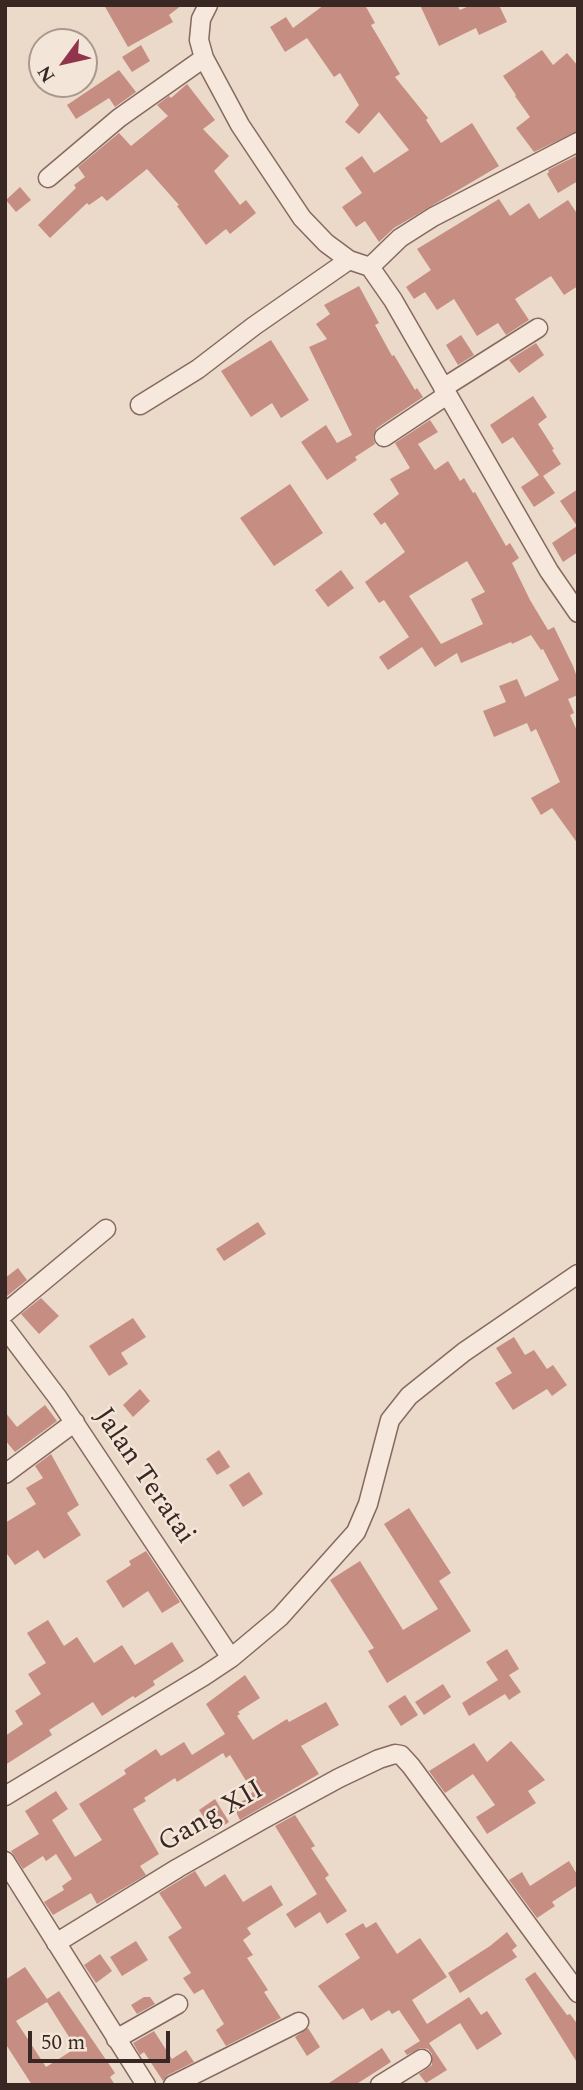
<!DOCTYPE html>
<html>
<head>
<meta charset="utf-8">
<style>
	body { margin:0 }
	#map { position:relative; width:583px; height:2090px; overflow:hidden; background:#ebd9c9; font-family:Spectral,serif }
	canvas { display:block }
	.frame { position:absolute; inset:0; border:7px solid #382722; pointer-events:none }
	.north { position:absolute; left:28px; top:28px; width:70px; height:70px; box-sizing:border-box; background:#f3e5d8; border:2px solid #a8998f; border-radius:50%; rotate:237deg; font-size:19px; font-weight:700; line-height:28px; text-align:center; color:#382722 }
	.north::after { content:''; display:block; margin:auto; width:24px; height:32px; background:#90354c; clip-path:polygon(50% 0,100% 100%,50% 72%,0 100%) }
	.scale { position:absolute; left:28px; top:2031px; width:142px; height:32px; box-sizing:border-box; border:4px solid #382722; border-top:0; padding-left:9px; font-size:21px; line-height:24px; white-space:nowrap; color:#382722; -webkit-text-stroke:5px #f3e5d8; paint-order:stroke }
</style>
</head>
<body>
<div id="map">
<canvas width="583" height="2090"></canvas>
<div class="frame"></div>
<div class="north">N</div>
<div class="scale">50 m</div>
</div>
<script>
const c = document.querySelector('canvas').getContext('2d');
c.lineJoin = 'round';
function fill(path, color) { c.fillStyle = color; c.fill(path, 'evenodd'); }
const poly = rows => new Path2D(rows.map(r => 'M' + r).join(''));
function stroke(path, color, width, dash) { c.strokeStyle = color; c.lineWidth = width; c.lineCap = dash ? 'butt' : 'round'; c.setLineDash(dash || []); c.stroke(path); }
function label(font, color, halo, rows, align = 'center') {
  c.font = font + ' Spectral,serif'; c.lineWidth = 5; c.setLineDash([]); c.textBaseline = 'middle'; c.strokeStyle = halo; c.fillStyle = color; for (const [text, x, y, turn = 0] of rows) {
    c.save(); c.translate(x, y); c.rotate((+turn || 0) * Math.PI / 180); c.textAlign = isNaN(turn) ? turn : align; if (halo) c.strokeText(text, 0, 0); c.fillText(text, 0, 0); c.restore();
  }
}
fill(poly([
	[104,5,182,5,169,15,173,22,128,47],
	[324,5,365,5,375,23,371,25,400,74,395,77,428,118,426,120,441,143,472,123,499,166,394,228,379,242,365,221,356,227,342,207,362,193,345,168,362,156,374,173,409,150,379,112,359,134,345,122,359,105,340,73,334,77,307,38,285,52,270,27,286,17,293,28],
	[420,5,457,5,460,10,471,5,499,5,507,22,479,35,476,28,439,46],
	[141,45,150,61,132,72,122,57],
	[542,50,553,65,567,53,578,66,578,131,534,152,516,128,530,117,515,96,516,95,503,76],
	[119,70,136,92,115,107,109,98,76,119,67,105],
	[187,84,215,120,203,129,229,156,214,171,240,205,246,200,256,213,230,234,226,229,206,245,177,206,179,205,147,169,107,201,102,196,89,205,87,203,50,238,38,225,76,188,74,185,85,177,78,167,119,133,131,146,168,116,157,105,169,96,171,98],
	[578,155,578,181,558,193,547,174,549,172,548,170],
	[20,187,31,200,16,212,6,200],
	[499,199,510,216,529,203,539,219,568,200,578,215,578,286,564,295,551,276,515,299,529,320,506,335,498,323,477,336,454,299,437,310,425,292,414,299,406,287,431,270,417,249],
	[359,286,379,323,375,325,392,356,394,355,415,390,417,388,423,397,377,428,373,437,375,444,355,457,357,460,327,480,301,442,326,425,337,443,352,435,309,347,327,339,316,324,330,314,324,305],
	[461,335,474,355,458,365,446,345],
	[271,340,309,400,281,418,272,403,251,417,221,371],
	[536,343,544,355,519,373,509,360],
	[533,396,547,417,538,424,554,449,552,450,561,464,543,476,555,493,534,507,521,487,539,475,513,437,502,444,490,425],
	[430,420,438,432,418,444,435,470,448,461,460,481,464,478,473,493,475,492,506,546,510,543,519,558,512,563,530,600,548,630,554,627,573,666,578,680,578,695,568,699,574,713,570,715,578,733,578,844,552,808,541,815,531,798,560,782,536,729,531,732,527,723,494,737,483,711,506,702,499,686,517,679,525,697,559,680,543,649,541,650,531,635,512,644,511,642,461,663,457,653,435,667,422,647,388,670,379,657,409,637,384,600,379,603,365,582,405,552,385,522,381,525,373,514,399,494,390,479,410,468,395,443],
	[467,561,485,592,471,599,483,624,441,644,409,596],
	[290,484,323,533,274,566,240,518],
	[578,489,578,552,563,562,552,543,577,526,560,501],
	[341,570,354,588,328,607,315,590],
	[258,1222,266,1234,224,1261,216,1249],
	[18,1268,27,1280,7,1296,5,1278],
	[41,1298,59,1316,39,1334,21,1314],
	[133,1318,146,1337,121,1353,128,1364,109,1376,89,1346],
	[514,1337,525,1355,534,1350,547,1369,553,1365,567,1385,552,1396,547,1389,513,1410,495,1383,512,1373,496,1348],
	[140,1389,150,1401,133,1417,123,1405],
	[45,1405,57,1421,15,1452,5,1440,5,1412,17,1427],
	[219,1450,230,1467,217,1475,206,1459],
	[51,1454,79,1505,67,1513,81,1535,44,1559,38,1550,15,1565,5,1551,5,1523,36,1504,26,1488,43,1478,35,1466],
	[249,1472,263,1494,243,1507,229,1485],
	[409,1508,451,1573,439,1581,471,1631,387,1683,368,1651,374,1648,330,1580,360,1561,403,1630,438,1609,384,1524],
	[146,1551,180,1602,162,1613,148,1591,123,1608,106,1581,131,1565,129,1561],
	[48,1620,64,1646,77,1637,94,1663,122,1645,135,1665,172,1642,184,1661,153,1681,155,1685,135,1698,133,1696,102,1716,93,1702,49,1730,52,1735,5,1765,5,1736,23,1724,15,1711,41,1694,28,1674,46,1663,27,1633],
	[507,1649,519,1669,509,1675,521,1692,509,1700,505,1694,469,1716,462,1703,498,1680,486,1662],
	[245,1675,260,1698,238,1712,240,1714,237,1716,253,1740,287,1719,289,1722,326,1702,339,1725,301,1746,319,1774,240,1820,233,1806,252,1796,251,1793,253,1792,230,1755,226,1758,223,1753,177,1782,175,1778,144,1798,146,1801,133,1809,159,1854,140,1866,146,1875,97,1904,91,1893,53,1915,44,1902,64,1890,62,1886,72,1879,56,1854,46,1861,43,1856,23,1869,11,1851,39,1834,25,1811,56,1791,68,1809,52,1820,75,1857,102,1840,79,1804,126,1774,124,1770,156,1749,161,1756,184,1742,192,1755,225,1734,206,1704],
	[443,1684,451,1697,424,1715,415,1702],
	[405,1695,418,1715,401,1726,388,1706],
	[511,1741,545,1780,528,1791,536,1803,487,1834,476,1817,495,1805,473,1774,445,1793,429,1771,474,1743,487,1762],
	[215,1799,229,1822,214,1832,199,1810],
	[295,1815,315,1846,311,1848,329,1875,325,1878,347,1911,327,1924,320,1912,295,1928,286,1914,317,1894,275,1826],
	[569,1861,578,1876,578,1885,552,1902,555,1906,537,1918,509,1880,522,1872,530,1886],
	[195,1871,205,1887,225,1874,243,1902,271,1885,283,1905,247,1928,251,1934,243,1940,253,1955,247,1958,268,1990,264,1992,281,2018,226,2046,216,2030,224,2024,203,1989,194,1994,183,1978,191,1973,168,1937,182,1928,159,1893],
	[376,1922,397,1954,420,1938,447,1977,412,2000,427,2024,469,1997,481,2015,487,2011,502,2034,477,2050,460,2023,429,2043,447,2070,426,2083,419,2074,432,2065,432,2054,428,2049,421,2048,407,2055,404,2051,420,2041,399,2010,392,2014,389,2010,371,2021,363,2008,343,2020,318,1986,360,1958,345,1934,363,1923,366,1928],
	[507,1932,517,1946,512,1950,517,1957,460,1993,448,1973,490,1946],
	[136,1941,148,1960,122,1976,110,1957],
	[100,1954,112,1971,96,1983,84,1965],
	[25,1967,47,1999,59,1991,115,2073,110,2077,115,2085,32,2085,5,2043,5,1980],
	[47,2002,76,2048,46,2067,16,2021],
	[535,1972,567,2015,570,2014,578,2025,578,2064,525,1979],
	[144,1997,150,1997,155,2004,137,2014,131,2005],
	[308,2028,320,2047,307,2056,295,2037],
	[154,2031,172,2059,186,2050,194,2062,168,2075,163,2081,144,2052,140,2055,133,2043],
	[382,2048,391,2062,355,2085,326,2085]
]), '#c68e83');
const street = poly([
	[208,5,201,19,199,40,204,58,240,125,302,218,326,243,349,260,370,267,393,300,549,571,578,613],
	[48,178,119,118,204,58],
	[370,267,400,238,433,217,578,142],
	[443,388,538,328],
	[140,405,198,369,254,326,349,260],
	[384,437,447,395],
	[5,1313,106,1229],
	[5,1328,58,1398,231,1658],
	[5,1474,75,1422],
	[5,1796,204,1676,231,1658,280,1617,356,1532,368,1504,390,1420,409,1396,464,1352,578,1274],
	[5,1861,146,2085],
	[56,1943,178,1868,262,1820,339,1778,379,1759,395,1754,401,1755,411,1766,578,1993],
	[116,2039,178,2004],
	[173,2085,299,2022],
	[380,2085,422,2059]
]);
stroke(street, '#866a5f', 21);
stroke(street, '#f6e8dc', 18);
label('28px', '#382722', '#f3e5d8', [
	["Jalan Teratai",143,1477,56],
	["Gang XII",212,1818,-30]
]);
</script>
</body>
</html>
